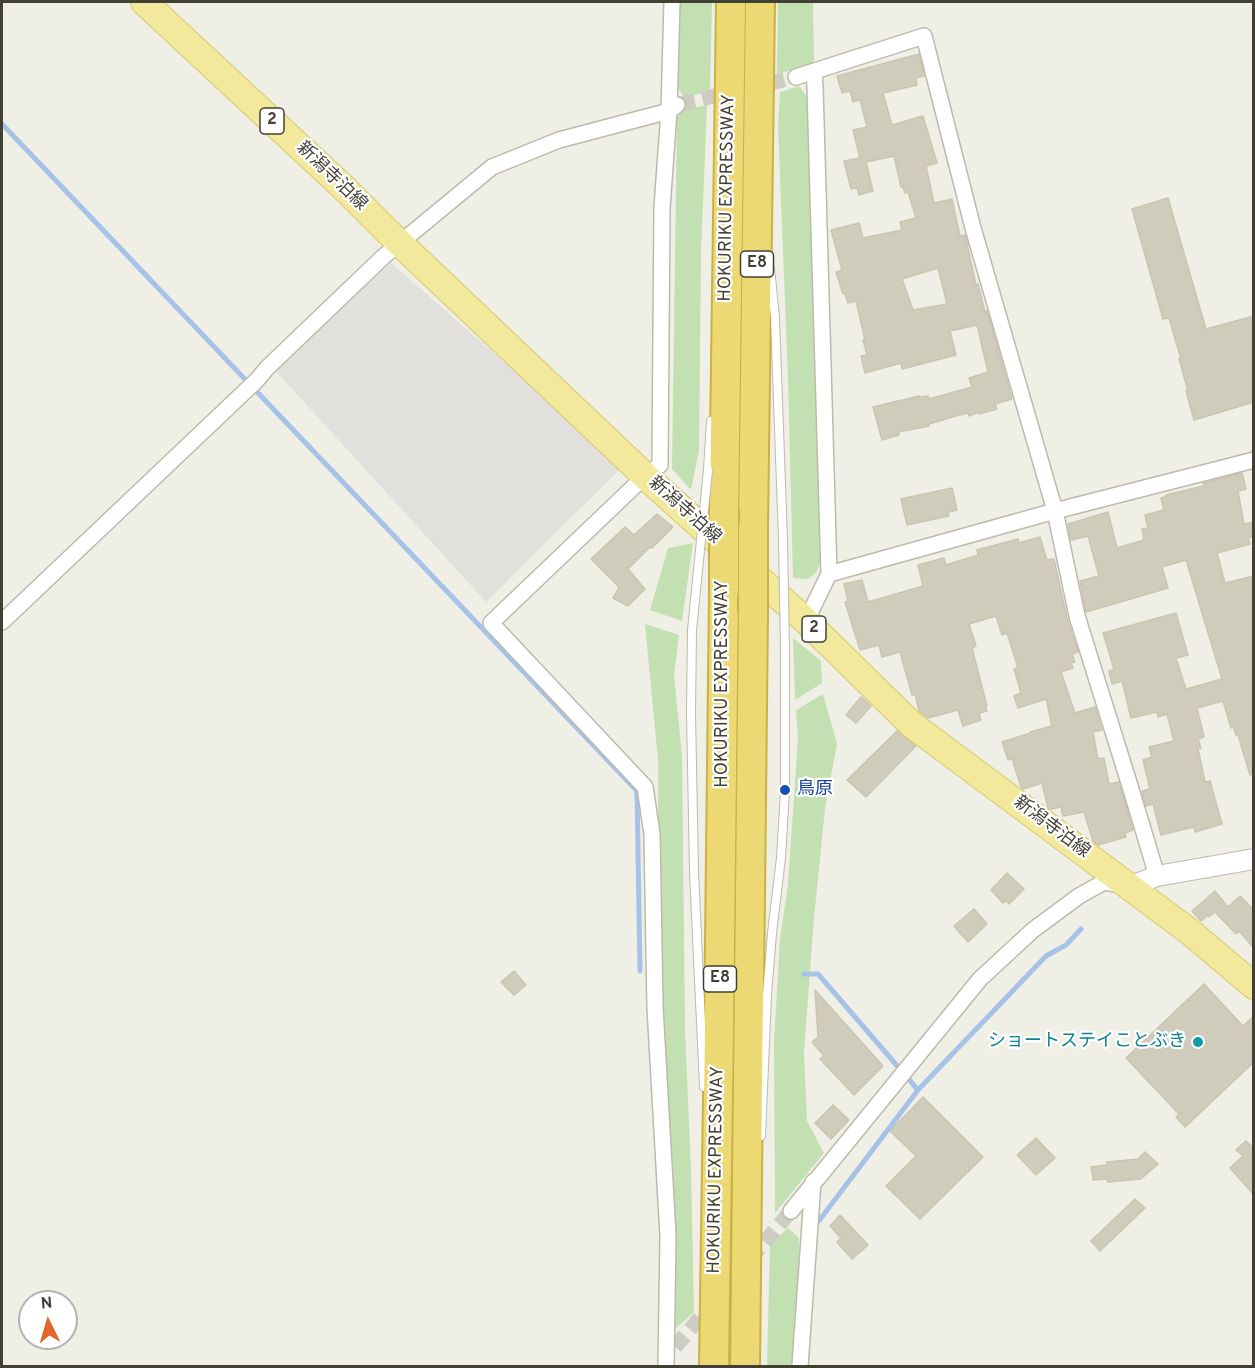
<!DOCTYPE html>
<html>
<head>
<meta charset="utf-8">
<style>
	body { margin:0 }
	#map { position:relative; width:1255px; height:1368px; overflow:hidden; background:#f0efe5; font-family:Overpass,sans-serif }
	canvas { display:block }
	.frame { position:absolute; inset:0; border:3px solid #423f35; pointer-events:none }
	.north { position:absolute; left:18px; top:1290px; width:60px; height:60px; box-sizing:border-box; background:#fff; border:2px solid #b3b2ae; border-radius:50%; rotate:355deg; font-size:16px; font-weight:700; line-height:24px; text-align:center; color:#423f35 }
	.north::after { content:''; display:block; margin:auto; width:21px; height:27px; background:#e1662b; clip-path:polygon(50% 0,100% 100%,50% 72%,0 100%) }
</style>
</head>
<body>
<div id="map">
<canvas width="1255" height="1368"></canvas>
<div class="frame"></div>
<div class="north">N</div>
</div>
<script>
const c = document.querySelector('canvas').getContext('2d');
c.lineJoin = 'round';
function fill(path, color) { c.fillStyle = color; c.fill(path, 'evenodd'); }
const poly = rows => new Path2D(rows.map(r => 'M' + r).join(''));
function stroke(path, color, width, dash) { c.strokeStyle = color; c.lineWidth = width; c.lineCap = dash ? 'butt' : 'round'; c.setLineDash(dash || []); c.stroke(path); }
function label(font, color, halo, rows, align = 'center') {
  c.font = font + ' Overpass,"Noto Sans JP",sans-serif'; c.lineWidth = 4.5; c.setLineDash([]); c.textBaseline = 'middle'; c.strokeStyle = halo; c.fillStyle = color; for (const [text, x, y, turn = 0] of rows) {
    c.save(); c.translate(x, y); c.rotate((+turn || 0) * Math.PI / 180); c.textAlign = isNaN(turn) ? turn : align; if (halo) c.strokeText(text, 0, 0); c.fillText(text, 0, 0); c.restore();
  }
}
fill(poly([
	[680,2,712,2,710,92,684,97,676,85],
	[778,2,813,2,814,61,809,66,777,74],
	[799,86,808,98,820,563,816,573,808,579,793,578,788,377,778,126,780,92],
	[707,105,701,252,699,451,691,490,672,469,677,117,685,110],
	[693,543,682,621,650,610,668,548],
	[645,624,679,635,674,675,682,756,685,1028,691,1170,694,1312,675,1329,673,1245,662,1015,658,856,658,760],
	[793,638,821,661,822,683,795,700],
	[823,694,837,744,825,809,814,918,804,1052,807,1121,824,1153,775,1213,774,1042,780,939,788,884,798,738,796,710],
	[788,1228,799,1238,797,1366,767,1366,770,1245]
]), '#c3e0b2');
fill(poly([
	[391,263,623,466,486,602,273,368]
]), '#e1e0dd');
stroke(poly([
	[2,124,637,791,640,971],
	[804,974,818,974,918,1090],
	[818,1222,918,1090,1046,956,1066,945,1081,929]
]), '#a7c2e7', 5);
const building = poly([
	[919,54,924,76,916,78,917,85,883,93,892,125,923,116,937,163,926,166,934,203,952,199,960,236,965,235,976,285,978,284,985,312,987,311,1012,399,995,404,997,409,979,414,979,412,969,416,968,413,956,416,929,424,929,426,898,432,899,435,882,440,873,407,919,396,920,397,928,396,929,399,972,387,969,378,988,372,977,325,950,331,956,355,902,369,901,363,865,373,861,356,867,355,863,340,865,340,856,301,848,303,845,294,843,294,836,272,842,270,831,230,859,223,863,238,902,230,900,222,916,218,908,192,905,193,903,187,901,187,894,156,866,162,873,191,859,195,857,188,851,189,844,161,860,158,853,130,867,127,860,100,853,102,850,91,842,93,837,76,919,54],
	[938,268,947,304,913,310,902,279,938,268],
	[1168,198,1206,329,1254,316,1254,402,1194,420,1186,391,1188,391,1179,359,1181,359,1169,318,1163,319,1132,209,1168,198],
	[1242,473,1246,489,1238,491,1244,524,1254,522,1254,536,1248,538,1250,544,1217,553,1225,583,1254,576,1254,774,1250,775,1238,735,1236,735,1234,727,1231,728,1223,701,1197,708,1204,737,1198,739,1201,748,1198,749,1205,782,1210,781,1222,824,1195,832,1194,827,1161,835,1153,804,1146,806,1142,791,1150,789,1143,760,1152,757,1149,747,1174,741,1167,714,1158,717,1157,712,1131,718,1122,681,1112,684,1109,671,1114,669,1103,633,1176,613,1188,655,1176,658,1186,689,1222,679,1186,560,1162,567,1168,588,1086,612,1080,581,1099,576,1088,536,1071,540,1068,524,1108,512,1117,548,1144,540,1142,529,1148,528,1145,515,1164,510,1161,498,1167,496,1166,495,1204,486,1203,483,1242,473],
	[952,488,957,510,948,512,949,516,907,525,901,499,952,488],
	[657,514,673,527,652,548,650,547,628,569,645,589,628,606,613,598,619,587,591,559,625,527,634,535,657,514],
	[1040,537,1047,560,1054,559,1067,618,1078,652,1072,654,1075,662,1071,663,1073,668,1061,672,1075,713,1095,707,1102,730,1093,732,1098,759,1104,758,1109,784,1119,782,1133,830,1125,833,1126,837,1098,845,1093,841,1084,812,1063,816,1061,807,1051,809,1048,808,1042,783,1023,789,1021,787,1012,759,1008,760,1002,742,1031,733,1030,732,1052,726,1046,699,1018,708,1014,696,1021,693,1014,669,1018,668,1007,633,1002,635,996,616,969,624,976,646,972,648,987,706,985,706,987,711,979,713,981,720,963,726,958,710,928,718,919,711,915,694,912,695,900,652,882,657,879,645,860,650,845,602,848,601,844,584,862,580,868,602,923,586,918,565,944,558,946,565,978,555,977,550,1018,539,1019,543,1040,537],
	[861,697,871,706,856,723,846,715,861,697],
	[897,731,916,746,866,797,847,780,897,731],
	[1007,873,1024,889,1009,904,1006,900,1003,903,991,890,1007,873],
	[1215,891,1228,907,1240,896,1254,910,1254,948,1239,931,1236,934,1215,912,1209,917,1208,915,1201,921,1192,911,1215,891],
	[974,909,987,924,968,942,954,926,974,909],
	[514,971,526,985,514,995,501,982,514,971],
	[1204,984,1243,1026,1254,1016,1254,1062,1185,1127,1176,1117,1179,1114,1126,1058,1204,984],
	[815,990,883,1066,854,1095,820,1059,824,1056,812,1042,818,1037,815,990],
	[923,1097,983,1157,920,1219,886,1186,916,1156,890,1131,923,1097],
	[833,1105,849,1120,831,1139,815,1123,833,1105],
	[1036,1138,1055,1158,1036,1175,1017,1155,1036,1138],
	[1246,1141,1252,1147,1254,1146,1254,1195,1230,1168,1243,1156,1236,1150,1246,1141],
	[1145,1152,1158,1164,1141,1179,1108,1182,1107,1179,1093,1180,1091,1167,1107,1165,1107,1162,1138,1159,1145,1152],
	[1135,1199,1145,1208,1100,1251,1091,1241,1135,1199],
	[840,1215,868,1245,852,1259,837,1242,841,1238,830,1226,840,1215]
]);
fill(building, '#d0ccbc');
stroke(building, '#cac5b0', 1.5);
stroke(poly([
	[680,104,796,77],
	[675,1347,791,1211]
]), '#cdccc2', 15, [15, 8]);
const service = poly([
	[770,268,775,317,783,540],
	[708,470,711,421],
	[698,570,692,630,691,713,694,872,704,1087],
	[761,1136,767,995,772,933,781,858,785,790,785,649]
]);
const minor = poly([
	[814,72,815,87,829,574],
	[796,77,924,36,973,228,1055,511,1077,616,1130,786,1157,876],
	[806,621,829,574,1055,511,1254,460],
	[2,622,257,380,267,368,383,257,492,167,559,140,669,111,677,105],
	[791,1211,980,979,1033,930,1079,896,1104,882,1120,885],
	[666,1366,668,1236,655,1007,652,834,645,787,491,623,645,476,660,465,662,208,669,111,672,2],
	[800,1366,813,1182]
]);
const tertiary = poly([
	[1129,887,1157,876,1254,859]
]);
const primary = poly([
	[144,2,343,187,388,232,645,476,806,621,911,724,1190,932,1254,986]
]);
const motorway = poly([
	[724,510,731,2],
	[753,527,760,2],
	[714,1366,719,1032,724,591],
	[745,1366,753,612]
]);
stroke(service, '#bdbaac', 10);
stroke(minor, '#bdbaac', 18);
stroke(tertiary, '#bdbaac', 22);
stroke(primary, '#d5c86e', 28);
stroke(motorway, '#cab045', 32);
stroke(service, '#fff', 8);
stroke(minor, '#fff', 15);
stroke(tertiary, '#fff', 20);
stroke(primary, '#f2e99c', 26);
stroke(motorway, '#edd973', 28);
const serviceBridge = poly([
	[783,540,785,649],
	[698,570,708,470]
]);
const motorwayBridge = poly([
	[724,591,724,510],
	[753,612,753,527]
]);
stroke(serviceBridge, '#bdbaac', 10, []);
stroke(motorwayBridge, '#cab045', 32, []);
stroke(serviceBridge, '#fff', 8);
stroke(motorwayBridge, '#edd973', 28);
for (const [x, y, r, color] of [
	[785,790,6,"#1a4fb4"],
	[1198,1042,6,"#0f9aa8"]
]) { const dot = new Path2D(); dot.arc(x, y, r, 0, 2 * Math.PI); c.fillStyle = color; c.fill(dot); stroke(dot, '#fff', 2); }
for (const [x, y, w] of [
	[272,121,24],
	[757,264,33],
	[814,629,24],
	[720,979,33]
]) { const box = new Path2D(); box.roundRect(x - w / 2, y - 13, w, 26, 4.5); c.fillStyle = '#fff'; c.fill(box); stroke(box, '#423f35', 1.5); }
label('bold 16px', '#423f35', null, [
	["2",272,121],
	["E8",757,264],
	["2",814,629],
	["E8",720,979]
]);
label('18px', '#423f35', '#fff', [
	["新潟寺泊線",331,177,44],
	["HOKURIKU EXPRESSWAY",728,198,-89],
	["新潟寺泊線",684,511,42],
	["HOKURIKU EXPRESSWAY",723,684,-90],
	["新潟寺泊線",1051,828,37],
	["HOKURIKU EXPRESSWAY",717,1170,-89]
]);
label('18px', '#164399', '#fff', [
	["鳥原",797,790]
], 'left');
label('18px', '#0d838f', '#fff', [
	["ショートステイことぶき",1186,1042]
], 'right');
</script>
</body>
</html>
